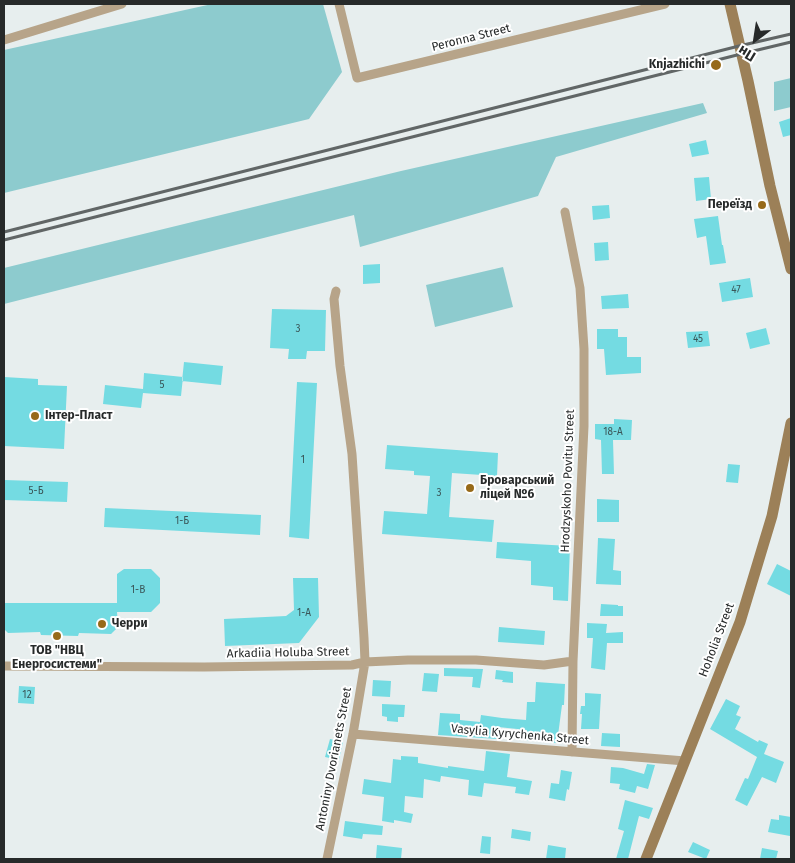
<!DOCTYPE html>
<html>
<head>
<meta charset="utf-8">
<style>
	body { margin:0 }
	#map { position:relative; width:795px; height:863px; overflow:hidden; background:#e7eeee; font-family:"Fira Sans",sans-serif }
	canvas { display:block }
	.frame { position:absolute; inset:0; border:5px solid #272a2a; pointer-events:none }
	.north { position:absolute; left:730px; top:15px; width:50px; height:50px; -webkit-text-stroke:4px #fff; paint-order:stroke; rotate:211deg; font-size:14px; font-weight:700; line-height:20px; text-align:center; color:#272a2a }
	.north::after { content:''; display:block; margin:auto; width:18px; height:22px; background:#272a2a; clip-path:polygon(50% 0,100% 100%,50% 72%,0 100%) }
</style>
</head>
<body>
<div id="map">
<canvas width="795" height="863"></canvas>
<div class="frame"></div>
<div class="north">Пн</div>
</div>
<script>
const c = document.querySelector('canvas').getContext('2d');
c.lineJoin = 'round';
function fill(path, color) { c.fillStyle = color; c.fill(path, 'evenodd'); }
const poly = rows => new Path2D(rows.map(r => 'M' + r).join(''));
function stroke(path, color, width, dash) { c.strokeStyle = color; c.lineWidth = width; c.lineCap = dash ? 'butt' : 'round'; c.setLineDash(dash || []); c.stroke(path); }
function label(font, color, halo, rows, align = 'center') {
  c.font = font + ' "Fira Sans",sans-serif'; c.lineWidth = 4; c.setLineDash([]); c.textBaseline = 'middle'; c.strokeStyle = halo; c.fillStyle = color; for (const [text, x, y, turn = 0] of rows) {
    c.save(); c.translate(x, y); c.rotate((+turn || 0) * Math.PI / 180); c.textAlign = isNaN(turn) ? turn : align; if (halo) c.strokeText(text, 0, 0); c.fillText(text, 0, 0); c.restore();
  }
}
fill(poly([
	[212,4,323,4,342,72,309,119,4,193,4,50],
	[791,78,791,107,774,111,774,82],
	[703,103,707,113,556,157,538,196,360,247,354,215,4,304,4,268,401,171],
	[503,267,513,307,435,327,426,285]
]), '#8dcbce');
fill(poly([
	[791,118,791,135,783,137,779,122],
	[706,140,709,154,692,157,689,144],
	[709,177,711,199,696,201,694,178],
	[609,205,610,218,593,220,592,206],
	[718,216,722,245,723,245,726,263,710,265,706,236,697,238,694,219],
	[608,242,609,260,595,261,594,243],
	[380,264,380,283,363,284,363,265],
	[750,278,753,297,722,302,719,283],
	[628,294,629,308,602,309,601,296],
	[272,309,326,310,325,351,307,351,306,359,288,359,289,349,270,348],
	[766,328,770,344,750,349,746,333],
	[597,329,618,329,618,337,627,337,627,357,641,357,641,373,606,375,604,349,597,349],
	[708,331,710,346,688,348,686,332],
	[184,362,223,366,221,385,182,381],
	[144,373,183,377,181,396,143,393,141,408,103,404,105,385,143,389],
	[4,377,38,379,38,385,67,386,64,449,4,446],
	[297,382,317,383,309,539,289,537],
	[614,419,632,420,631,440,613,440,614,474,602,474,601,440,595,439,595,424,614,424],
	[387,445,498,453,497,476,452,473,449,517,494,520,492,542,382,534,384,511,427,514,430,476,414,475,414,471,385,469],
	[728,464,740,465,738,483,726,482],
	[4,480,68,482,67,502,4,500],
	[597,499,619,500,619,522,597,522],
	[105,508,261,515,260,535,104,527],
	[598,538,615,539,613,570,621,571,621,585,596,584],
	[497,542,570,546,568,601,553,600,553,587,531,585,531,561,496,558],
	[777,564,791,571,791,596,767,584],
	[124,569,151,569,160,578,160,603,151,612,117,612,118,627,111,634,79,633,78,636,41,635,40,632,8,633,4,629,4,603,117,603,117,574],
	[293,578,318,578,319,617,299,643,225,646,224,619,286,616,294,610],
	[601,604,618,605,618,606,623,606,623,616,600,616],
	[587,623,607,624,606,633,623,632,623,643,607,643,605,670,591,668,593,638,587,638],
	[499,627,545,631,544,645,498,642],
	[444,668,483,669,480,688,472,687,473,677,444,676],
	[496,670,513,672,513,683,502,682,503,680,495,679],
	[424,673,439,674,437,692,422,691],
	[373,680,391,681,390,697,372,696],
	[536,682,565,684,564,705,562,705,557,743,525,740,527,730,498,727,497,739,438,735,440,713,460,714,460,720,480,722,481,715,502,718,526,720,527,702,535,702],
	[19,686,35,687,34,704,18,703],
	[585,693,601,694,599,729,581,729,582,714,580,714,581,706,585,706],
	[726,699,740,706,736,715,741,717,735,729,758,742,759,740,768,744,764,754,784,762,776,783,762,777,747,806,735,800,745,778,748,779,757,757,710,729],
	[382,704,405,705,404,717,398,717,398,722,387,721,387,717,382,716],
	[602,733,620,734,620,747,601,746],
	[330,739,343,742,339,760,325,757],
	[486,751,510,754,507,777,532,781,529,795,515,793,516,787,484,783,482,797,468,795,469,780,441,776,440,782,424,779,423,798,405,796,404,812,413,814,411,823,394,820,394,823,382,821,384,797,362,794,364,779,391,783,393,759,401,760,401,756,418,757,418,763,448,768,448,766,484,771],
	[647,764,655,765,648,789,637,786,635,793,619,789,620,784,610,783,611,767,623,768,644,774],
	[561,770,572,772,569,790,567,789,565,801,549,798,551,783,559,784],
	[625,800,653,808,649,819,639,816,628,859,616,859,624,831,618,829],
	[779,815,791,817,790,836,768,832,771,819,779,820],
	[345,821,383,826,382,835,363,834,362,839,343,836],
	[512,829,531,832,530,841,511,838],
	[482,836,491,837,490,854,480,853],
	[693,842,710,850,706,859,688,852],
	[377,845,402,848,401,859,376,858],
	[548,845,566,848,565,859,546,859],
	[762,848,778,851,776,859,760,859]
]), '#74dbe2');
stroke(poly([
	[339,4,357,78,665,4],
	[4,40,122,4],
	[565,212,580,288,584,349,584,426,573,661,572,752],
	[4,666,204,667,352,665,365,662,408,660,476,660,544,665,573,661],
	[353,734,685,761],
	[327,859,353,734,365,662,364,638,352,454,340,366,334,299,336,291]
]), '#b7a489', 9);
stroke(poly([
	[730,4,748,81,770,186,791,269],
	[646,859,740,622,772,516,791,423]
]), '#9c8058', 11);
stroke(poly([
	[4,232,739,46,791,34],
	[4,240,741,54,791,42]
]), '#616666', 3);
for (const [x, y, r, color] of [
	[716,65,6,"#976a19"],
	[762,205,5,"#976a19"],
	[35,416,5,"#976a19"],
	[470,488,5,"#976a19"],
	[102,624,5,"#976a19"],
	[57,636,5,"#976a19"]
]) { const dot = new Path2D(); dot.arc(x, y, r, 0, 2 * Math.PI); c.fillStyle = color; c.fill(dot); stroke(dot, '#fff', 2); }
label('10px', '#3a5658', null, [
	["47",736,290],
	["3",298,329],
	["45",698,339],
	["5",162,385],
	["18-А",613,432],
	["1",303,460],
	["5-Б",36,491],
	["3",439,493],
	["1-Б",182,521],
	["1-В",138,590],
	["1-А",304,613],
	["12",27,695]
]);
label('12px', '#272a2a', '#fff', [
	["Peronna Street",471,38,-14],
	["Hrodzyskoho Povitu Street",568,481,-88],
	["Hoholia Street",717,640,-69],
	["Arkadiia Holuba Street",288,653,-1],
	["Vasylia Kyrychenka Street",520,735,5],
	["Antoniny Dvorianets Street",334,759,-79]
]);
label('bold 12px', '#272a2a', '#fff', [
	["Knjazhichi",705,65,"right"],
	["Переїзд",752,205,"right"],
	["Інтер-Пласт",45,416],
	["Броварський",480,481],
	["ліцей №6",480,495],
	["Черри",112,624],
	["ТОВ \"НВЦ",57,651,"center"],
	["Енергосистеми\"",57,665,"center"]
], 'left');
</script>
</body>
</html>
